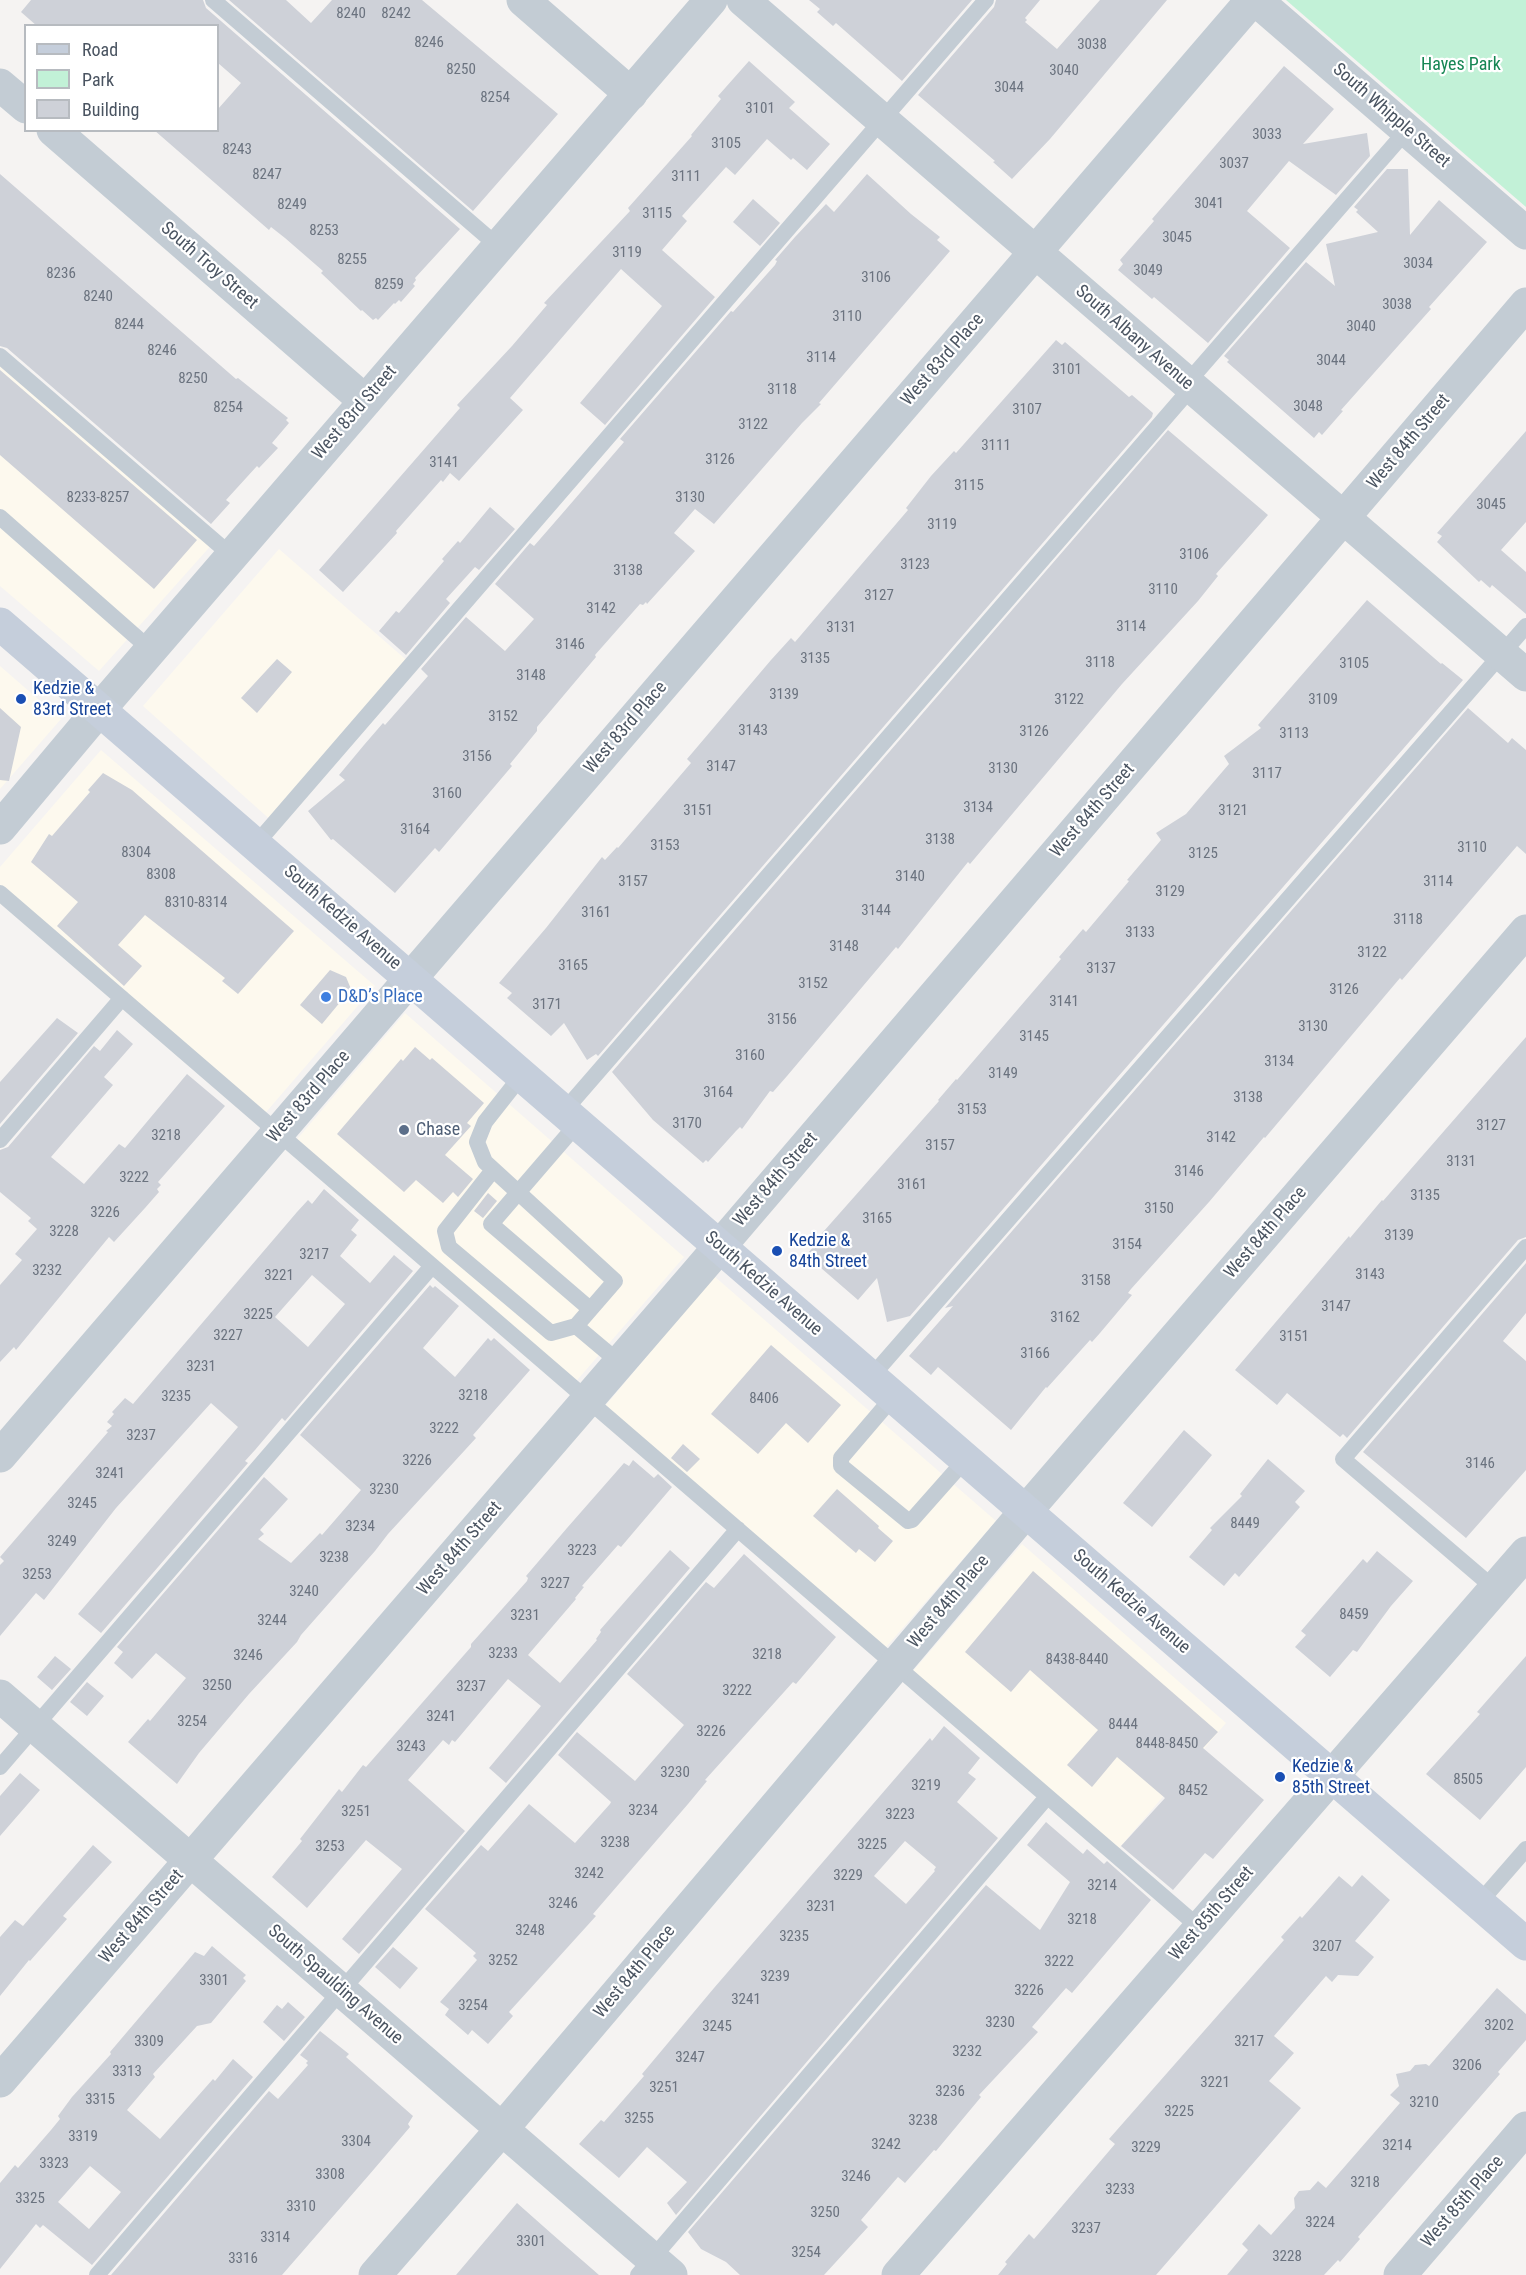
<!DOCTYPE html>
<html>
<head>
<meta charset="utf-8">
<style>
	body { margin:0 }
	#map { position:relative; width:1526px; height:2275px; overflow:hidden; background:#f5f3f2; font-family:"Roboto Condensed",sans-serif }
	canvas { display:block }
	.legend { position:absolute; left:24px; top:24px; width:195px; height:108px; box-sizing:border-box; background:#fff; border:2px solid #b7bbc0; margin:0; padding:8px 10px; list-style:none; font-size:18px; color:#4a5461 }
	.legend li { display:flex; align-items:center; gap:12px; height:30px }
	.legend b { width:30px; border:2px solid #b7bbc0 }
</style>
</head>
<body>
<div id="map">
<canvas width="1526" height="2275"></canvas>
<ul class="legend">
<li><b style="height:8px;background:#c5cedb"></b>Road</li>
<li><b style="height:16px;background:#c2f1d7"></b>Park</li>
<li><b style="height:16px;background:#ced1d8"></b>Building</li>
</ul>
</div>
<script>
const c = document.querySelector('canvas').getContext('2d');
c.lineJoin = 'round';
function fill(path, color) { c.fillStyle = color; c.fill(path, 'evenodd'); }
const poly = rows => new Path2D(rows.map(r => 'M' + r).join(''));
function stroke(path, color, width, dash) { c.strokeStyle = color; c.lineWidth = width; c.lineCap = dash ? 'butt' : 'round'; c.setLineDash(dash || []); c.stroke(path); }
function label(font, color, halo, rows, align = 'center') {
  c.font = font + ' "Roboto Condensed",sans-serif'; c.lineWidth = 4.5; c.setLineDash([]); c.textBaseline = 'middle'; c.strokeStyle = halo; c.fillStyle = color; for (const [text, x, y, turn = 0] of rows) {
    c.save(); c.translate(x, y); c.rotate((+turn || 0) * Math.PI / 180); c.textAlign = isNaN(turn) ? turn : align; if (halo) c.strokeText(text, 0, 0); c.fillText(text, 0, 0); c.restore();
  }
}
fill(poly([
	[0,356,215,541,99,671,0,586],
	[279,549,411,664,274,823,143,706],
	[0,666,61,719,0,789],
	[101,750,375,986,261,1118,0,893,0,867],
	[405,1013,684,1257,572,1386,292,1145],
	[714,1276,996,1521,881,1653,601,1411],
	[1022,1544,1226,1723,1114,1854,908,1677]
]), '#fdf9ee');
fill(poly([
	[1286,0,1526,0,1526,207]
]), '#c2f1d7');
fill(poly([
	[31,0,203,0,206,8,460,229,415,278,416,280,413,284,415,286,401,302,399,300,395,304,394,303,378,320,376,318,373,320,362,310,361,311,321,273,323,271,285,238,271,227,269,230,154,130,218,130,218,109,241,83,218,63,218,26,37,26,21,12],
	[229,0,286,0,311,23,332,0,422,0,558,114,473,211],
	[809,0,972,0,902,81,836,23,833,26,817,12,820,9],
	[996,0,1040,0,1025,18,1027,20,1025,22,1057,49,1100,0,1167,0,1050,139,1012,179,993,162,995,161,918,95,994,7],
	[749,61,795,102,789,108,830,144,807,170,793,158,791,160,767,139,735,175,726,167,682,216,687,221,662,250,715,297,605,425,580,403,662,306,621,269,510,398,523,410,459,481,450,473,443,482,441,480,396,531,397,533,343,592,319,570,460,408,457,405,512,346,547,305,544,303,630,211,628,208,692,136,691,135,721,99,718,96],
	[1284,66,1334,109,1303,144,1367,133,1370,156,1336,195,1289,161,1247,211,1290,248,1208,343,1154,297,1152,299,1118,270,1123,264,1120,260,1154,221,1152,219],
	[1387,169,1408,169,1410,235,1439,200,1487,242,1429,307,1431,309,1341,410,1343,411,1322,435,1319,432,1314,438,1227,362,1229,360,1224,356,1306,262,1335,286,1326,244,1378,232,1356,212,1358,210,1354,207],
	[0,174,236,379,238,378,288,418,286,420,289,423,272,443,278,448,259,468,257,466,226,500,230,503,211,524,7,348,0,346],
	[867,174,911,214,940,237,937,240,950,251,819,403,821,404,802,423,714,524,695,509,674,533,695,551,647,604,646,602,643,605,640,604,595,655,596,657,537,727,537,731,510,764,512,766,439,852,435,848,395,893,333,839,331,840,308,811,345,780,339,775,364,745,383,723,385,725,428,676,421,669,466,617,505,651,534,619,495,584,530,543,534,546,561,515,624,442,620,439,731,311,733,312,775,265,777,261,775,260,795,237,826,204,834,212],
	[753,199,780,223,760,246,733,222],
	[1056,340,1062,345,1065,342,1129,397,1132,395,1153,413,1152,417,598,1056,596,1054,587,1060,564,1023,551,1036,507,998,512,993,499,983,546,928,602,857,605,860,617,847,618,848,649,812,691,763,687,759,771,660,791,638,795,642,908,510,906,508,931,476,954,451,956,453],
	[0,370,197,540,154,589,0,455],
	[1168,430,1268,515,1216,574,1218,576,1198,601,1122,684,970,864,968,862,898,949,896,947,787,1076,773,1092,770,1091,742,1129,740,1127,736,1131,708,1162,706,1160,703,1163,653,1120,612,1072],
	[1526,431,1526,522,1501,550,1526,572,1526,614,1492,585,1490,588,1481,580,1479,582,1437,542,1442,536,1437,533],
	[490,507,515,529,479,570,475,567,446,599,450,603,406,655,379,631,396,611,399,613,444,561,442,559,458,541,460,543],
	[1367,600,1441,664,1442,663,1463,680,910,1316,887,1322,877,1278,858,1300,806,1255,818,1242,816,1240,939,1101,938,1100,956,1079,957,1080,1061,959,1059,957,1083,929,1086,932,1129,881,1127,880,1161,840,1156,833,1186,814,1229,764,1224,756,1261,728,1258,725],
	[277,659,292,672,257,713,241,698],
	[0,708,21,727,9,781,0,780],
	[1468,708,1508,743,1512,738,1526,750,1526,854,1517,846,1402,980,1400,978,1265,1138,1264,1137,1209,1202,1131,1289,1128,1293,1132,1295,1100,1333,1092,1342,1090,1340,1047,1388,1046,1387,1011,1430,938,1367,931,1375,909,1356,953,1306,945,1308],
	[103,773,132,790,294,931,238,994,222,981,225,978,145,915,118,945,142,966,124,986,57,926,78,902,31,862,49,834,52,836,90,792,88,790],
	[330,970,346,977,351,989,322,1024,300,1005],
	[57,1018,78,1033,0,1124,0,1082],
	[117,1030,133,1044,104,1077,113,1085,51,1157,84,1184,119,1144,125,1148,187,1074,225,1106,158,1182,161,1185,157,1189,159,1192,145,1208,114,1242,109,1237,16,1350,14,1347,0,1362,0,1285,22,1260,15,1254,37,1229,28,1221,31,1218,0,1192,0,1150,8,1147,94,1046,100,1051],
	[1526,1037,1526,1237,1518,1240,1347,1438,1343,1434,1340,1437,1287,1393,1277,1405,1235,1370,1349,1236,1350,1238,1382,1200,1383,1201],
	[415,1047,430,1060,432,1058,484,1103,467,1123,471,1126,445,1155,473,1179,458,1197,453,1192,443,1203,416,1180,404,1192,337,1134,401,1059,403,1061],
	[324,1189,359,1220,351,1230,357,1235,340,1256,370,1283,394,1255,413,1271,285,1421,282,1418,255,1450,245,1461,248,1463,101,1633,78,1614,238,1427,211,1403,116,1508,44,1600,36,1593,0,1636,0,1565,4,1561,0,1557,108,1432,106,1431,112,1426,107,1422,114,1414,112,1412,125,1398,133,1404,297,1212,308,1200,312,1204],
	[312,1275,345,1304,308,1347,275,1317],
	[488,1193,497,1201,483,1218,474,1211],
	[1526,1263,1526,1313,1503,1341,1526,1361,1526,1470,1466,1538,1363,1452],
	[430,1285,433,1288,435,1286,459,1306,423,1348,455,1377,488,1338,491,1341,494,1338,530,1370,473,1435,476,1438,388,1534,375,1551,301,1635,297,1642,249,1694,199,1753,177,1784,128,1742,148,1719,150,1721,186,1678,156,1653,132,1679,114,1663,123,1652,117,1647,264,1477,288,1499,260,1530,264,1534,258,1539,291,1563,320,1533,322,1535,361,1490,300,1435],
	[771,1345,841,1405,808,1443,786,1423,758,1454,711,1414],
	[1184,1430,1212,1455,1152,1527,1123,1503],
	[683,1444,700,1459,687,1472,671,1458],
	[1268,1459,1305,1491,1295,1502,1300,1507,1239,1577,1235,1573,1224,1586,1189,1557,1212,1530,1210,1528,1242,1496,1240,1494],
	[633,1460,654,1478,658,1474,672,1487,621,1547,618,1545,582,1586,584,1587,575,1598,576,1599,528,1655,560,1683,597,1640,596,1639,601,1632,600,1630,670,1550,690,1568,506,1783,489,1768,541,1706,508,1679,455,1742,452,1740,449,1745,443,1740,408,1780,465,1831,359,1954,342,1939,402,1869,366,1840,307,1908,272,1877,302,1841,300,1839,339,1789,342,1792,363,1765,366,1767,471,1647,471,1644,527,1581,528,1578,526,1576,567,1528,624,1463,629,1466],
	[837,1489,879,1526,878,1528,893,1541,875,1562,859,1549,856,1553,813,1516],
	[1377,1551,1413,1581,1391,1606,1357,1652,1353,1650,1330,1677,1295,1647,1306,1635,1301,1631,1363,1559,1367,1563],
	[744,1554,836,1637,796,1684,793,1682,705,1780,707,1781,688,1804,593,1914,596,1916,509,2012,513,2016,488,2044,472,2030,468,2035,445,2015,449,2009,440,2002,477,1960,473,1956,476,1953,425,1909,481,1845,488,1851,529,1804,575,1843,610,1804,611,1802,558,1755,577,1732,635,1781,684,1725,627,1674,706,1582,714,1588],
	[1033,1571,1218,1732,1203,1748,1264,1800,1213,1859,1205,1853,1173,1890,1121,1846,1165,1798,1117,1757,1092,1787,1067,1765,1098,1730,1030,1670,1011,1692,965,1652],
	[55,1656,71,1669,52,1690,37,1677],
	[1526,1656,1526,1767,1480,1820,1426,1774,1480,1714,1477,1712],
	[87,1682,104,1696,87,1716,70,1702],
	[944,1726,980,1758,968,1773,976,1779,957,1802,998,1838,676,2215,667,2203,687,2182,647,2147,619,2178,579,2144,601,2120,604,2122,644,2076,642,2074,714,1988,930,1738,932,1741],
	[905,1841,936,1867,934,1870,935,1871,906,1904,874,1876],
	[20,1773,40,1790,0,1836,0,1796],
	[1046,1822,1083,1854,1087,1849,1104,1864,1107,1861,1151,1900,1072,1993,1066,1988,1032,2027,1038,2032,979,2095,981,2097,936,2151,934,2150,905,2183,898,2177,861,2220,868,2227,824,2275,740,2275,726,2262,701,2249,688,2232,986,1885,1040,1930,1070,1882,1027,1845],
	[93,1845,112,1862,63,1916,67,1919,30,1961,29,1960,0,1996,0,1937,15,1920,23,1926],
	[1362,1875,1390,1900,1355,1941,1374,1957,1358,1976,1338,1975,1332,1982,1326,1976,1274,2036,1294,2053,1269,2081,1301,2108,1156,2275,998,2275,1007,2264,1005,2262,1029,2234,1034,2239,1115,2144,1109,2139,1284,1940,1281,1937,1300,1916,1302,1918,1339,1876,1352,1887],
	[212,1946,246,1975,243,1978,246,1981,211,2023,197,2026,153,2074,155,2077,127,2110,160,2139,213,2079,215,2081,233,2059,253,2077,92,2265,43,2225,40,2228,36,2224,0,2269,0,2183,15,2165,18,2168,51,2130,60,2119,58,2116,72,2097,111,2054,110,2052,195,1952,204,1956],
	[90,2166,121,2192,89,2229,58,2202],
	[393,1947,418,1968,400,1989,375,1967],
	[1497,1988,1526,2014,1526,2040,1498,2072,1500,2074,1358,2237,1360,2239,1340,2262,1338,2260,1324,2275,1227,2275,1248,2250,1242,2244,1259,2224,1271,2235,1295,2208,1294,2198,1299,2191,1310,2190,1318,2181,1326,2188,1400,2103,1390,2095,1399,2086,1396,2074,1410,2071,1415,2065,1426,2064,1429,2066],
	[288,2002,305,2017,284,2041,263,2022,277,2005,282,2009],
	[320,2031,349,2054,346,2057,413,2116,408,2124,410,2127,369,2175,282,2275,111,2275,269,2091,278,2099,308,2065,306,2063,308,2061,300,2055],
	[517,2203,552,2234,599,2275,456,2275]
]), '#ced1d8');
stroke(poly([
	[213,0,499,247],
	[0,356,232,556],
	[1187,383,1407,130],
	[0,517,151,650],
	[256,844,986,0],
	[0,893,1200,1928],
	[522,1075,485,1122,477,1142,485,1162,615,1281,576,1326,620,1363],
	[564,1111,1192,387],
	[578,1123,491,1224,590,1309],
	[0,1140,122,998],
	[493,1170,445,1231,449,1247,551,1333,576,1326],
	[871,1377,1526,626],
	[894,1396,841,1458,841,1466,908,1521,912,1520,966,1459],
	[1495,1589,1343,1459,1526,1247],
	[0,1767,432,1266],
	[1479,1903,1526,1849],
	[97,2275,738,1529],
	[638,2275,1047,1797]
]), '#c3ccd4', 16);
stroke(poly([
	[523,0,631,94],
	[743,0,1526,675],
	[1256,0,1526,233],
	[0,85,26,107],
	[53,130,365,401],
	[0,828,99,710],
	[0,1456,1252,0],
	[0,1696,671,2275],
	[0,2081,697,1273,1526,304],
	[375,2275,502,2129,1026,1511,1526,931],
	[898,2275,1526,1553],
	[1400,2275,1526,2128]
]), '#c3ccd4', 33);
stroke(poly([
	[99,710,711,0]
]), '#c3ccd4', 33);
stroke(poly([
	[0,624,1526,1944]
]), '#c5cedb', 33);
for (const [x, y, r, color] of [
	[21,699,6,"#1a4fb4"],
	[326,997,6,"#3f7fe0"],
	[404,1130,6,"#5c6f8a"],
	[777,1251,6,"#1a4fb4"],
	[1280,1777,6,"#1a4fb4"]
]) { const dot = new Path2D(); dot.arc(x, y, r, 0, 2 * Math.PI); c.fillStyle = color; c.fill(dot); stroke(dot, '#fff', 2); }
label('15px', '#6b737f', null, [
	["8240",351,14],
	["8242",396,14],
	["8246",429,43],
	["3038",1092,45],
	["8250",461,70],
	["3040",1064,71],
	["3044",1009,88],
	["8254",495,98],
	["3101",760,109],
	["3033",1267,135],
	["3105",726,144],
	["8243",237,150],
	["3037",1234,164],
	["8247",267,175],
	["3111",686,177],
	["3041",1209,204],
	["8249",292,205],
	["3115",657,214],
	["8253",324,231],
	["3045",1177,238],
	["3119",627,253],
	["8255",352,260],
	["3034",1418,264],
	["3049",1148,271],
	["8236",61,274],
	["3106",876,278],
	["8259",389,285],
	["8240",98,297],
	["3038",1397,305],
	["3110",847,317],
	["8244",129,325],
	["3040",1361,327],
	["8246",162,351],
	["3114",821,358],
	["3044",1331,361],
	["3101",1067,370],
	["8250",193,379],
	["3118",782,390],
	["3048",1308,407],
	["8254",228,408],
	["3107",1027,410],
	["3122",753,425],
	["3111",996,446],
	["3126",720,460],
	["3141",444,463],
	["3115",969,486],
	["8233-8257",98,498],
	["3130",690,498],
	["3045",1491,505],
	["3119",942,525],
	["3106",1194,555],
	["3123",915,565],
	["3138",628,571],
	["3110",1163,590],
	["3127",879,596],
	["3142",601,609],
	["3114",1131,627],
	["3131",841,628],
	["3146",570,645],
	["3135",815,659],
	["3118",1100,663],
	["3105",1354,664],
	["3148",531,676],
	["3139",784,695],
	["3122",1069,700],
	["3109",1323,700],
	["3152",503,717],
	["3143",753,731],
	["3126",1034,732],
	["3113",1294,734],
	["3156",477,757],
	["3147",721,767],
	["3130",1003,769],
	["3117",1267,774],
	["3160",447,794],
	["3134",978,808],
	["3151",698,811],
	["3121",1233,811],
	["3164",415,830],
	["3138",940,840],
	["3153",665,846],
	["3110",1472,848],
	["8304",136,853],
	["3125",1203,854],
	["8308",161,875],
	["3140",910,877],
	["3157",633,882],
	["3114",1438,882],
	["3129",1170,892],
	["8310-8314",196,903],
	["3144",876,911],
	["3161",596,913],
	["3118",1408,920],
	["3133",1140,933],
	["3148",844,947],
	["3122",1372,953],
	["3165",573,966],
	["3137",1101,969],
	["3152",813,984],
	["3126",1344,990],
	["3141",1064,1002],
	["3171",547,1005],
	["3156",782,1020],
	["3130",1313,1027],
	["3145",1034,1037],
	["3160",750,1056],
	["3134",1279,1062],
	["3149",1003,1074],
	["3164",718,1093],
	["3138",1248,1098],
	["3153",972,1110],
	["3170",687,1124],
	["3127",1491,1126],
	["3218",166,1136],
	["3142",1221,1138],
	["3157",940,1146],
	["3131",1461,1162],
	["3146",1189,1172],
	["3222",134,1178],
	["3161",912,1185],
	["3135",1425,1196],
	["3150",1159,1209],
	["3226",105,1213],
	["3165",877,1219],
	["3228",64,1232],
	["3139",1399,1236],
	["3154",1127,1245],
	["3217",314,1255],
	["3232",47,1271],
	["3143",1370,1275],
	["3221",279,1276],
	["3158",1096,1281],
	["3147",1336,1307],
	["3225",258,1315],
	["3162",1065,1318],
	["3227",228,1336],
	["3151",1294,1337],
	["3166",1035,1354],
	["3231",201,1367],
	["3218",473,1396],
	["3235",176,1397],
	["8406",764,1399],
	["3222",444,1429],
	["3237",141,1436],
	["3226",417,1461],
	["3146",1480,1464],
	["3241",110,1474],
	["3230",384,1490],
	["3245",82,1504],
	["8449",1245,1524],
	["3234",360,1527],
	["3249",62,1542],
	["3223",582,1551],
	["3238",334,1558],
	["3253",37,1575],
	["3227",555,1584],
	["3240",304,1592],
	["8459",1354,1615],
	["3231",525,1616],
	["3244",272,1621],
	["3233",503,1654],
	["3218",767,1655],
	["3246",248,1656],
	["8438-8440",1077,1660],
	["3250",217,1686],
	["3237",471,1687],
	["3222",737,1691],
	["3241",441,1717],
	["3254",192,1722],
	["8444",1123,1725],
	["3226",711,1732],
	["8448-8450",1167,1744],
	["3243",411,1747],
	["3230",675,1773],
	["8505",1468,1780],
	["3219",926,1786],
	["8452",1193,1791],
	["3234",643,1811],
	["3251",356,1812],
	["3223",900,1815],
	["3238",615,1843],
	["3225",872,1845],
	["3253",330,1847],
	["3242",589,1874],
	["3229",848,1876],
	["3214",1102,1886],
	["3246",563,1904],
	["3231",821,1907],
	["3218",1082,1920],
	["3248",530,1931],
	["3235",794,1937],
	["3207",1327,1947],
	["3252",503,1961],
	["3222",1059,1962],
	["3239",775,1977],
	["3301",214,1981],
	["3226",1029,1991],
	["3241",746,2000],
	["3254",473,2006],
	["3230",1000,2023],
	["3202",1499,2026],
	["3245",717,2027],
	["3309",149,2042],
	["3217",1249,2042],
	["3232",967,2052],
	["3247",690,2058],
	["3206",1467,2066],
	["3313",127,2072],
	["3221",1215,2083],
	["3251",664,2088],
	["3236",950,2092],
	["3315",100,2100],
	["3210",1424,2103],
	["3225",1179,2112],
	["3255",639,2119],
	["3238",923,2121],
	["3319",83,2137],
	["3304",356,2142],
	["3242",886,2145],
	["3214",1397,2146],
	["3229",1146,2148],
	["3323",54,2164],
	["3308",330,2175],
	["3246",856,2177],
	["3218",1365,2183],
	["3233",1120,2190],
	["3325",30,2199],
	["3310",301,2207],
	["3250",825,2213],
	["3224",1320,2223],
	["3237",1086,2229],
	["3314",275,2238],
	["3301",531,2242],
	["3254",806,2253],
	["3228",1287,2257],
	["3316",243,2259]
]);
label('18px', '#168654', '#fff', [
	["Hayes Park",1461,65]
]);
label('18px', '#4a5461', '#fff', [
	["South Whipple Street",1391,116,41],
	["South Troy Street",209,266,41],
	["South Albany Avenue",1134,338,41],
	["West 83rd Place",943,360,-49],
	["West 83rd Street",355,413,-49],
	["West 84th Street",1409,442,-50],
	["West 83rd Place",626,728,-49],
	["West 84th Street",1093,811,-49],
	["South Kedzie Avenue",342,918,41],
	["West 83rd Place",309,1097,-49],
	["West 84th Street",776,1180,-49],
	["West 84th Place",1266,1233,-49],
	["South Kedzie Avenue",763,1284,41],
	["West 84th Street",460,1549,-49],
	["West 84th Place",949,1602,-50],
	["South Kedzie Avenue",1131,1602,41],
	["West 85th Street",1212,1914,-49],
	["West 84th Street",142,1917,-49],
	["West 84th Place",635,1972,-50],
	["South Spaulding Avenue",335,1985,41],
	["West 85th Place",1463,2202,-49]
]);
label('18px', '#164399', '#fff', [
	["Kedzie &",33,689],
	["83rd Street",33,710],
	["Kedzie &",789,1241],
	["84th Street",789,1262],
	["Kedzie &",1292,1767],
	["85th Street",1292,1788]
], 'left');
label('18px', '#366cbe', '#fff', [
	["D&D’s Place",338,997]
], 'left');
label('18px', '#4e5e75', '#fff', [
	["Chase",416,1130]
], 'left');
</script>
</body>
</html>
